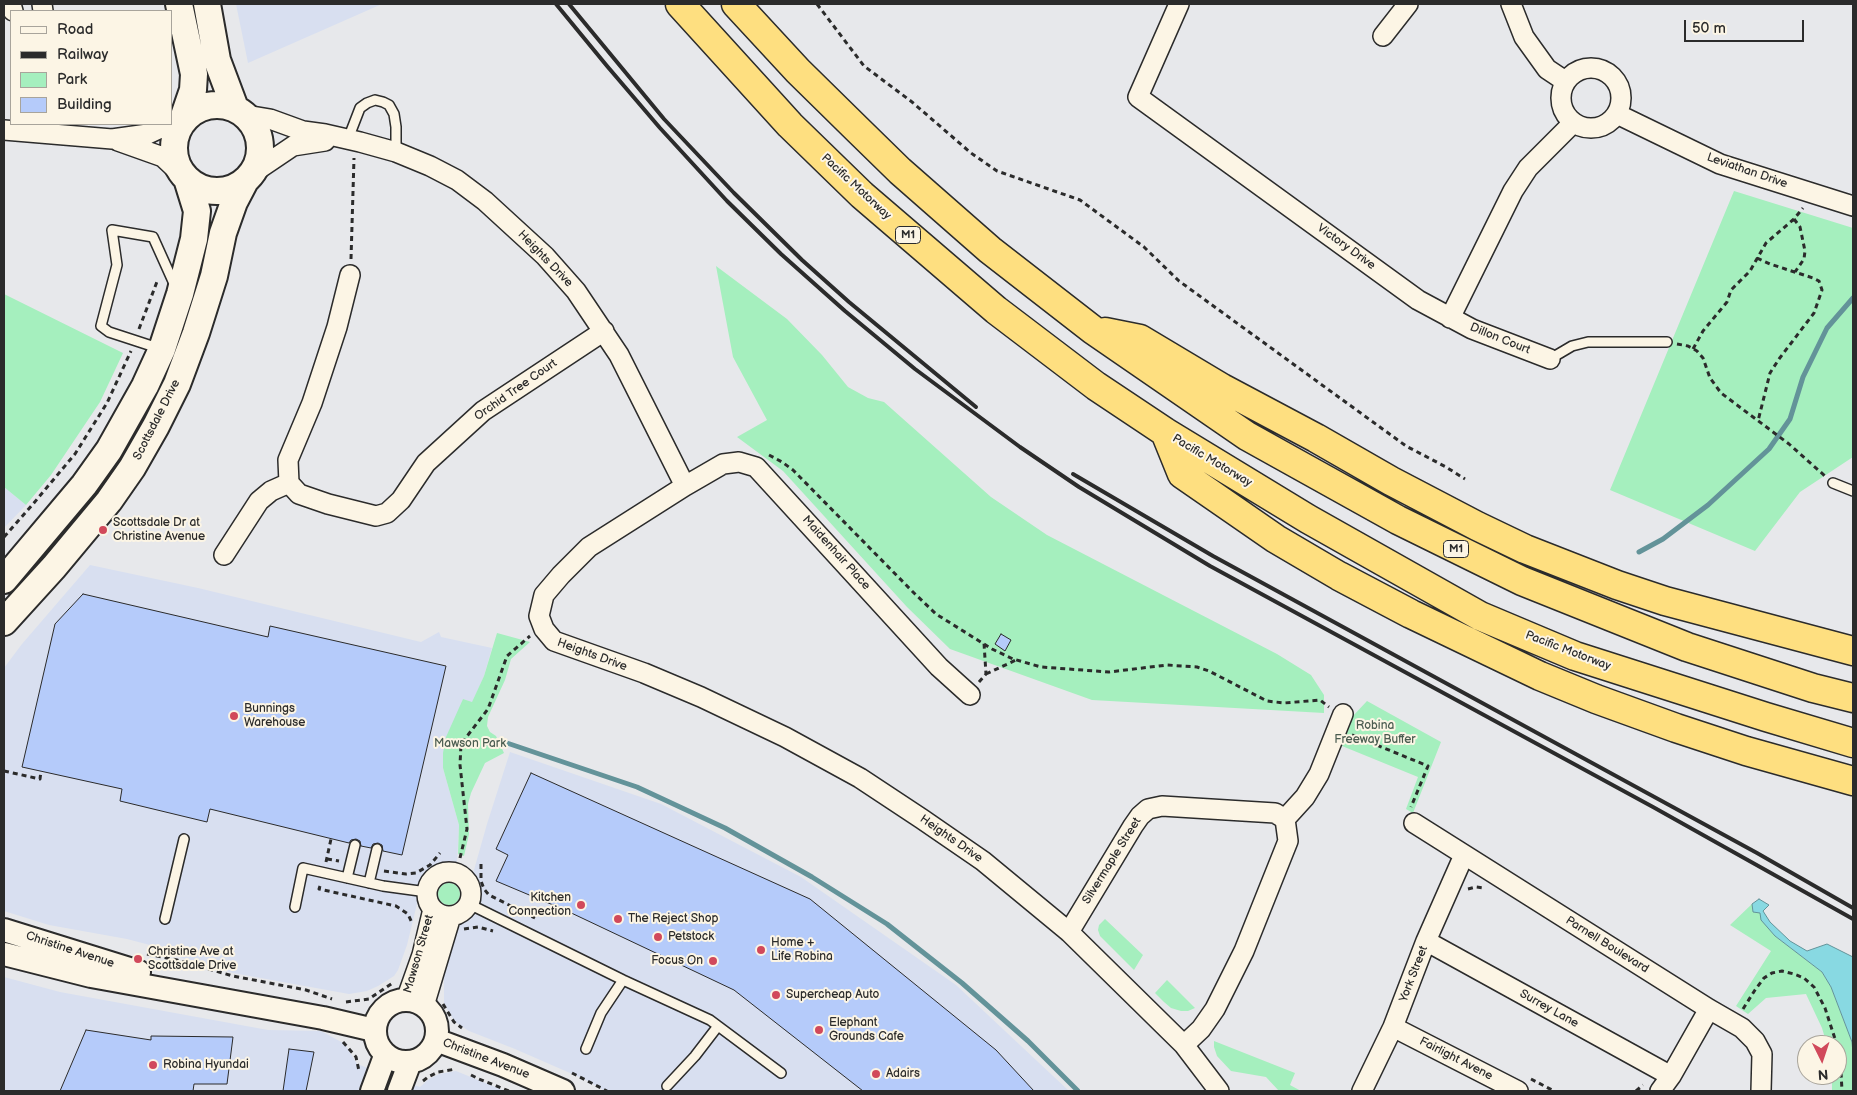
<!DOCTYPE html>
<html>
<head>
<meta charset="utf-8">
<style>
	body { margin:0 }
	#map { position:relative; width:1857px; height:1095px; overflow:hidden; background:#e7e8eb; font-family:"Balsamiq Sans",sans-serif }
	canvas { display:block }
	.frame { position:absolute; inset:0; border:5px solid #2b2b2b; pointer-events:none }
	.legend { position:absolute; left:10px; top:10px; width:162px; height:115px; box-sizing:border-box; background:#fcf5e5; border:1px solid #a8a49b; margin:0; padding:6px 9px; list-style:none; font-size:15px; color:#2b2b2b }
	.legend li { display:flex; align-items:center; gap:10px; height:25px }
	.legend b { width:25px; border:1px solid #a8a49b }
	.north { position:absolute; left:1797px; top:1035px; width:50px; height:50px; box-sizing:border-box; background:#fcf5e5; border:1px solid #a8a49b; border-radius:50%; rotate:176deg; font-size:14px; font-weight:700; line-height:20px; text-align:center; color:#2b2b2b }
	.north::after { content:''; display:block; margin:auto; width:18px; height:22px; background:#d1495b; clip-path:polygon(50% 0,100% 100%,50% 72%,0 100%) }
	.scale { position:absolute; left:1684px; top:20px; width:120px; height:22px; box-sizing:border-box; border:2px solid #2b2b2b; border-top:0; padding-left:6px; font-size:15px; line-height:18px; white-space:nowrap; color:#2b2b2b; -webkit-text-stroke:4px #fcf5e5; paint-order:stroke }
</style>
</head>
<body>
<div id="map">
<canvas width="1857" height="1095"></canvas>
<div class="frame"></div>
<ul class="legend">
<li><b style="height:6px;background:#fcf5e5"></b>Road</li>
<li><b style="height:6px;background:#2b2b2b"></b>Railway</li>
<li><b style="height:14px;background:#a5efbe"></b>Park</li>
<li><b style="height:14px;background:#b5cbfa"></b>Building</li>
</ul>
<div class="north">N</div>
<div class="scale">50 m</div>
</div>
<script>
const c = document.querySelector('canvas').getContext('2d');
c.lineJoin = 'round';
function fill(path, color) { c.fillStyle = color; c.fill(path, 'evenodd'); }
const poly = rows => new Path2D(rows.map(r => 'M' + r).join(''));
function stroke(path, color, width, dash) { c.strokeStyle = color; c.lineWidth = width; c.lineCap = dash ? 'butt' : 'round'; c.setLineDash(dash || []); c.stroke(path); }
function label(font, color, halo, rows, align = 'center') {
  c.font = font + ' "Balsamiq Sans",sans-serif'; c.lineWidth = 4; c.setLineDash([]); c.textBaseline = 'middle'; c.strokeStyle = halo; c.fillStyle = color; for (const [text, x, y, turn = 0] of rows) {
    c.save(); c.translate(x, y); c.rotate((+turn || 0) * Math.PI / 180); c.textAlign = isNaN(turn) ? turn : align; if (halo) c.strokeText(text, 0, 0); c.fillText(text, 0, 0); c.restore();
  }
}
fill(poly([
	[236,4,382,4,248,63],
	[4,487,26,505,4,528],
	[90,565,198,588,421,642,439,632,441,637,492,648,484,676,472,703,463,699,443,768,459,825,457,862,437,864,424,875,407,945,398,970,394,976,378,986,367,991,349,994,233,973,169,954,169,950,127,939,49,925,4,911,4,668,22,644],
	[510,752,661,804,801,877,956,985,1069,1091,605,1091,586,1080,515,1049,469,1031,455,1022,444,1004,444,976,487,824],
	[4,977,60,992,268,1030,321,1031,345,1044,357,1064,420,1087,429,1079,439,1074,456,1071,505,1091,4,1091]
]), '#d8dff0');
fill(poly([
	[1734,191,1853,228,1853,457,1800,492,1755,551,1610,490],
	[716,266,787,319,822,355,848,387,868,398,884,402,991,497,1047,535,1277,654,1311,675,1324,695,1324,713,1092,700,950,649,907,607,783,471,737,437,767,420,733,357],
	[4,294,123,353,100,402,51,475,26,505,4,487],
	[497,633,530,642,511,659,505,680,488,717,487,726,490,732,496,736,504,753,485,763,471,793,468,804,469,834,464,856,458,854,459,825,443,768,443,753,446,737,463,699,472,702,484,676],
	[1367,701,1441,742,1413,813,1406,809,1418,777,1342,746,1352,717],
	'438 894a11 11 0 1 1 22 0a11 11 0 1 1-22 0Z',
	[1752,904,1753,912,1760,912,1775,936,1822,972,1831,987,1852,1042,1853,1091,1832,1091,1832,1075,1837,1075,1837,1045,1827,1045,1822,1028,1806,994,1766,998,1748,1014,1736,1006,1771,951,1730,925],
	[1105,919,1143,955,1134,970,1100,936,1098,930,1099,925],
	[1167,980,1195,1008,1188,1011,1181,1011,1171,1008,1164,1002,1155,993],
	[1214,1041,1295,1073,1290,1085,1301,1091,1279,1091,1266,1077,1231,1071,1217,1056,1214,1047]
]), '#a5efbe');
const water = poly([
	[1759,899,1769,905,1763,911,1770,922,1790,941,1807,951,1827,944,1853,957,1853,1053,1852,1042,1831,987,1822,972,1775,936,1761,920,1760,913,1753,912,1752,904,1759,899]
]);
fill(water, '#88d9e2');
stroke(water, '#639399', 1);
stroke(poly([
	[1639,552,1663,539,1708,505,1769,449,1790,419,1803,377,1827,328,1853,298],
	[485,743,504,742,637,787,725,828,812,877,887,924,962,983,1028,1041,1078,1091]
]), '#639399', 5);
const building = poly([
	[83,594,268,637,270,626,446,666,402,855,383,851,382,845,378,843,373,844,371,848,361,846,360,841,356,839,351,840,349,843,210,809,207,822,120,801,122,789,22,767,55,624,83,594],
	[1001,634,1011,640,1005,651,995,644,1001,634],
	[531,773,810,899,996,1050,1034,1091,863,1091,734,990,565,910,496,881,508,855,496,849,531,773],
	[86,1030,151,1040,151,1036,233,1037,227,1084,194,1084,193,1091,60,1091,86,1030],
	[289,1049,314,1052,306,1091,283,1091,289,1049]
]);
fill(building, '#b5cbfa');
stroke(building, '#2b2b2b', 1);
const service = poly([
	[348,139,360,108,367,103,375,100,383,102,389,105,394,114,396,127,396,152],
	[161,349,109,332,101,326,117,265,112,230,153,237,176,288],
	[1550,359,1572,346,1588,342,1667,342],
	[1833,483,1853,491],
	[347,878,355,845],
	[369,883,377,849],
	[469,904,623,980,710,1020,781,1073],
	[295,907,303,868,383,886,427,892],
	[165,919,184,839],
	[586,1049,601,1013,623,980],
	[667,1086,695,1056,718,1026]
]);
const minor = poly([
	[11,4,13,11],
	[42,4,43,11],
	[1179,4,1138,97,1418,300,1472,329,1550,359],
	[1511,4,1524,37,1547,69,1565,81],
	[1383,36,1408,4],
	'1561 98a30 30 0 1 1 60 0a30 30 0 1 1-60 0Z',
	[1617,114,1720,164,1853,206],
	[246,115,270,119,303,131,325,134,360,142,396,152,430,166,457,180,485,201,545,256,576,291,619,355,685,486,589,547,561,575,544,595,539,616,544,629,554,641,644,673,701,697,785,737,860,778,922,819,983,861,1069,932,1184,1045,1219,1091],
	[4,130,112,139,148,134,163,127,177,127],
	[118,141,163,157,180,173],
	[253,173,293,146,325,141],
	[350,275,337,327,312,403,288,460,289,483,299,494,328,504,376,516,387,513,401,500,426,463,483,411,604,331],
	[1450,318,1513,191,1528,168,1573,123],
	[685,486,723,464,739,462,756,467,939,667,970,695],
	[224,555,259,501,271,491,289,483],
	[1285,819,1305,797,1319,774,1343,714],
	[1414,823,1709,1009,1742,1028,1755,1041,1762,1054,1761,1091],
	'427 894a22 22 0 1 1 44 0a22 22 0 1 1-44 0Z',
	[1069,932,1133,826,1140,816,1148,809,1162,806,1275,813,1285,819,1288,841,1244,951,1215,1009,1201,1029,1184,1045],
	[1426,941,1671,1076],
	[406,1000,422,955,433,909],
	[424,1006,451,916],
	[1393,1027,1518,1091],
	[1362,1091,1393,1027,1426,941,1464,855],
	[1660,1091,1671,1076,1709,1009]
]);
const tertiary = poly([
	[4,930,139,972],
	[4,954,91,976,323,1018,374,1030],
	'375 1031a31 31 0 1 1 62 0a31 31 0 1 1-62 0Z',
	[436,1040,503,1065,563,1091],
	[372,1091,385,1056],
	[399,1091,410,1062]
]);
const secondary = poly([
	[179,4,194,74,193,90,183,119],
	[207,4,217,60,235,108],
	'174 148a43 43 0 1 1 86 0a43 43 0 1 1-86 0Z',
	[4,580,84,485,109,450,145,386,162,349,180,294,194,239,197,211,188,182],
	[4,622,54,567,109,501,132,468,156,426,177,384,196,333,214,276,223,233,234,202,245,181]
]);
const motorway = poly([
	[680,4,790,125,862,195,996,310,1096,386,1165,432,1308,519,1480,616,1575,656,1766,717,1853,743],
	[736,4,798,71,856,128,900,171,990,250,1093,330,1247,436,1398,520,1522,581,1687,647,1813,688,1853,698],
	[1105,332,1140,339,1222,388,1316,438,1391,481,1477,526,1525,549,1617,585,1665,601,1853,651],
	[1165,432,1182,474,1276,539,1339,576,1411,614,1540,676,1596,699,1676,728,1746,751,1853,781]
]);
stroke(service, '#2b2b2b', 12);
stroke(minor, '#2b2b2b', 22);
stroke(tertiary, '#2b2b2b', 26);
stroke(secondary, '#2b2b2b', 30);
stroke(motorway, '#2b2b2b', 31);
stroke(poly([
	[817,4,864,66,912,102,971,153,997,171,1080,200,1144,247,1179,281,1406,446,1446,467,1465,479],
	[1794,219,1800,227,1805,251,1804,259,1795,272],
	[1757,258,1770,264,1813,278,1819,281,1822,290,1814,313,1779,359,1770,373,1758,421],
	[351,259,354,158],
	[139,329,158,279],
	[1677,344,1688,346,1697,351,1703,358,1710,378,1721,393,1789,444,1825,476],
	[1693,349,1703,331,1727,302,1731,290,1750,271,1766,243,1794,219,1803,208],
	[769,455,782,462,793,470,914,593,936,614,992,649,1013,659,1041,667,1109,672,1167,665,1197,667,1209,671,1267,701,1284,703,1320,700,1329,707],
	[4,537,33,504,75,454,107,403,131,351],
	[986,674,1016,660],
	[979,682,986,674,984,643],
	[1352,735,1428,766,1411,807],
	[4,771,40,779,41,771],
	[460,858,467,829,460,765,461,744,488,709,507,656,530,636],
	[327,859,339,861],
	[326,862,331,839],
	[481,864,481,881,484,889,489,895,535,918],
	[384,871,406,874,416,873,430,865,440,853],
	[320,886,319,889,396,906,408,914,412,923],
	[1468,889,1476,887,1484,888],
	[464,929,478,927,493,931],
	[147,954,177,960,233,976,306,990,332,999],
	[346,1002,369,999,394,982],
	[443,1004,454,1022,462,1028],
	[1743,1009,1755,990,1764,978,1772,973,1782,971,1794,974,1804,978,1814,987,1825,1008,1837,1045],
	[343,1042,356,1057,359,1071],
	[1837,1046,1841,1072,1842,1091],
	[572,1073,607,1091],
	[471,1075,479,1079,509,1091],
	[1531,1079,1554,1091],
	[423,1081,428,1077,438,1072,456,1069],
	[1636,1091,1643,1085]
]), '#2b2b2b', 3, [5, 4]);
stroke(service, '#fcf5e5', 9);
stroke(minor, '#fcf5e5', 19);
stroke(tertiary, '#fcf5e5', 22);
stroke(secondary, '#fcf5e5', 26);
stroke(motorway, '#fedf80', 28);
stroke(poly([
	[556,4,607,66,660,128,727,201,781,254,845,311,915,369,1020,447,1079,487,1210,566,1653,807,1853,919],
	[569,4,664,119,734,193,802,260,849,302,976,407],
	[1073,474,1213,556,1757,853,1853,908]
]), '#2b2b2b', 4);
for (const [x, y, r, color] of [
	[103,530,5,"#d1495b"],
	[234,716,5,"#d1495b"],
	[581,905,5,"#d1495b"],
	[618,919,5,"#d1495b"],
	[658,937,5,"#d1495b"],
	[761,950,5,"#d1495b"],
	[138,959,5,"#d1495b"],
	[713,961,5,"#d1495b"],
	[776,995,5,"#d1495b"],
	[819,1030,5,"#d1495b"],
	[153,1065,5,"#d1495b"],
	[876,1074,5,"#d1495b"]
]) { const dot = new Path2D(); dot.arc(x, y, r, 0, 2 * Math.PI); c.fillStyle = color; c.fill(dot); stroke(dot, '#fcf5e5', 2); }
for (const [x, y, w] of [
	[908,235,25],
	[1456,549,25]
]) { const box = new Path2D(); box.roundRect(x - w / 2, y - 8.5, w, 17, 4); c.fillStyle = '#fcf5e5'; c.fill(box); stroke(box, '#2b2b2b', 1); }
label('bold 11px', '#2b2b2b', null, [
	["M1",908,235],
	["M1",1456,549]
]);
label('12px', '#2b2b2b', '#fcf5e5', [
	["Leviathan Drive",1747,171,19],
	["Pacific Motorway",856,187,43],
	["Victory Drive",1346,247,36],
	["Heights Drive",545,259,46],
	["Dillon Court",1500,339,22],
	["Orchid Tree Court",516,390,-35],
	["Scottsdale Drive",157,420,-63],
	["Pacific Motorway",1212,461,31],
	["Maidenhair Place",836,553,48],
	["Pacific Motorway",1568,651,21],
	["Heights Drive",592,655,20],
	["Heights Drive",951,839,35],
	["Silvermaple Street",1112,861,-58],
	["Parnell Boulevard",1607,945,32],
	["Christine Avenue",70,950,18],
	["Mawson Street",419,954,-74],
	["York Street",1414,974,-69],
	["Surrey Lane",1549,1009,29],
	["Christine Avenue",486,1059,21],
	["Fairlight Avene",1456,1059,27]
]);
label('12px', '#2b2b2b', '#fcf5e5', [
	["Scottsdale Dr at",113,523],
	["Christine Avenue",113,537],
	["Bunnings",244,709],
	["Warehouse",244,723],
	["Kitchen",571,898,"right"],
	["Connection",571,912,"right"],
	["The Reject Shop",628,919],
	["Petstock",668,937],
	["Home +",771,943],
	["Life Robina",771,957],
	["Christine Ave at",148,952],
	["Scottsdale Drive",148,966],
	["Focus On",703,961,"right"],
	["Supercheap Auto",786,995],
	["Elephant",829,1023],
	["Grounds Cafe",829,1037],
	["Robina Hyundai",163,1065],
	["Adairs",886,1074]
], 'left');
label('12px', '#4a5c50', '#fcf5e5', [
	["Robina",1375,726],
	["Freeway Buffer",1375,740],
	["Mawson Park",470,744]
]);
</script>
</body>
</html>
